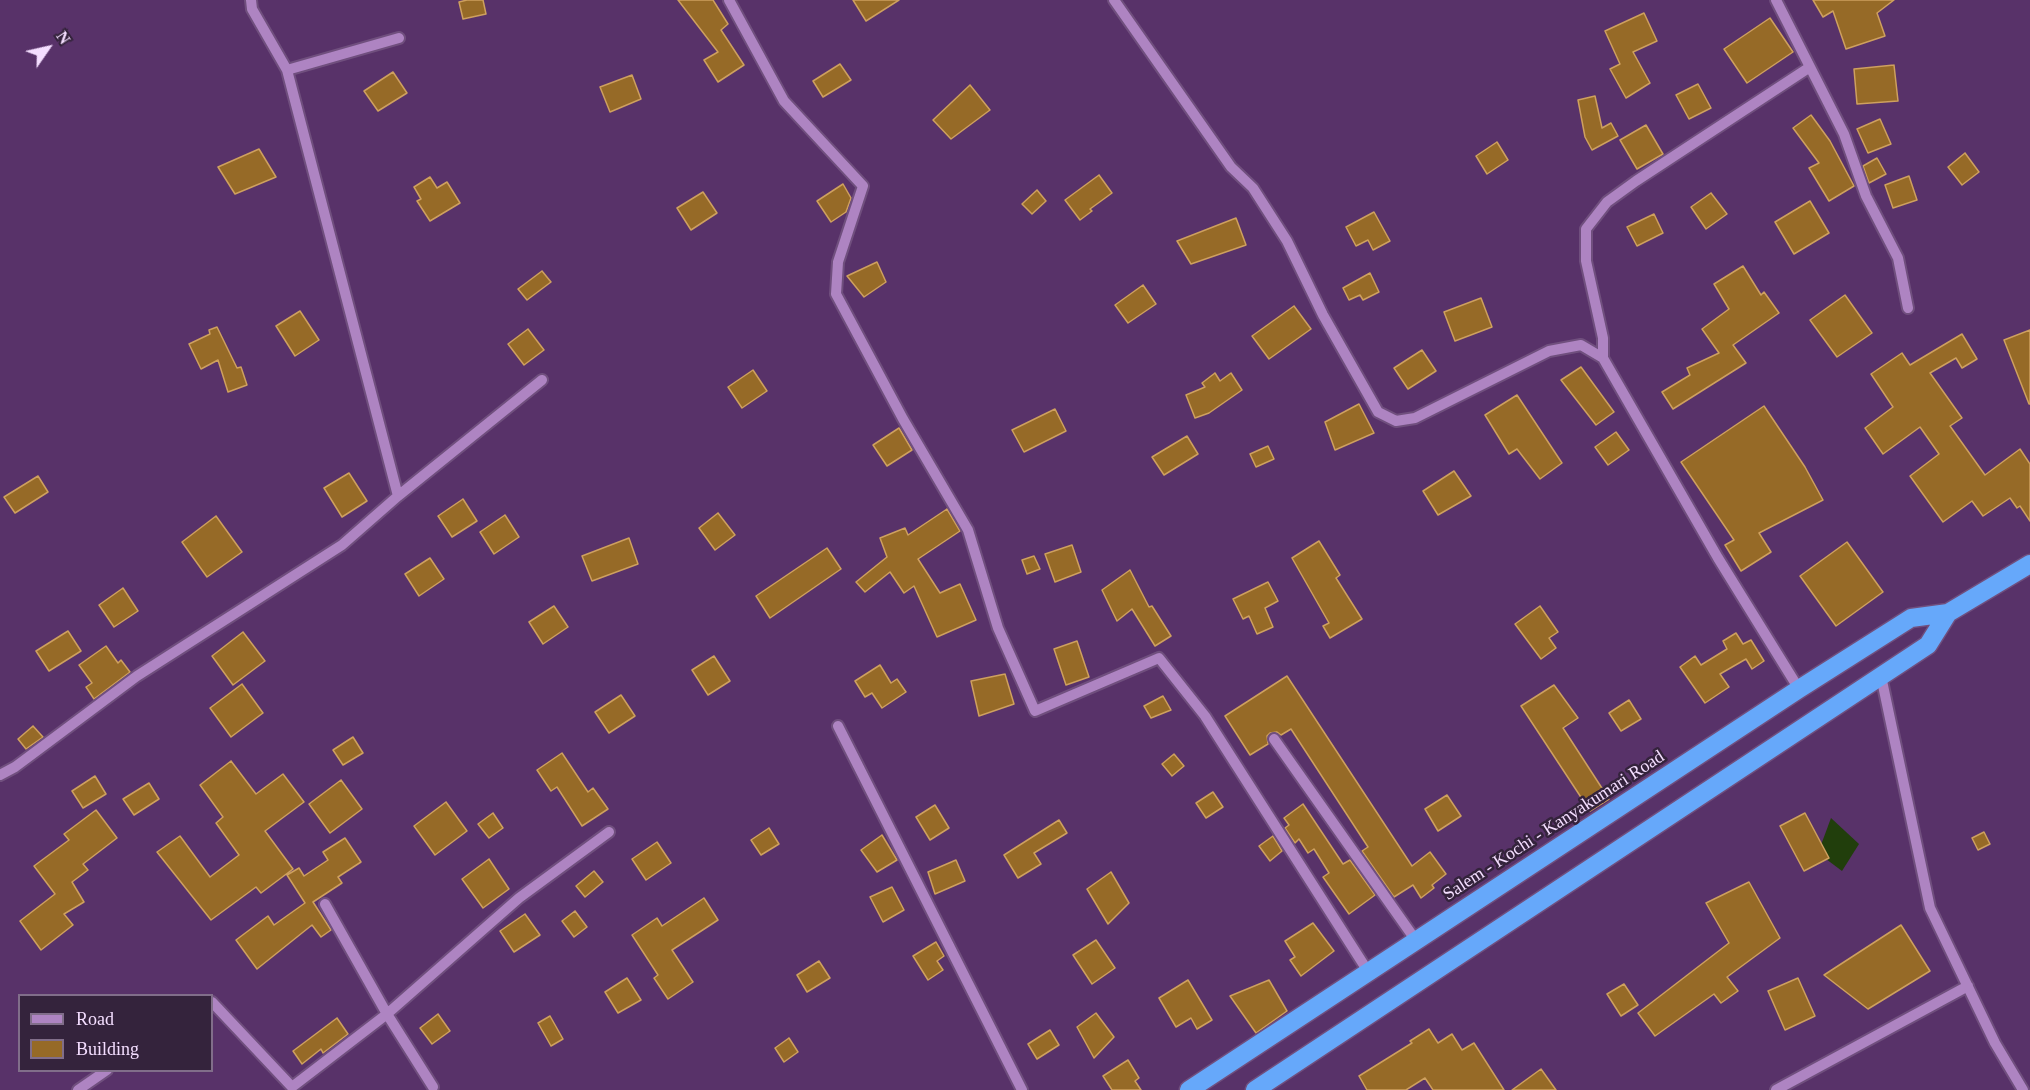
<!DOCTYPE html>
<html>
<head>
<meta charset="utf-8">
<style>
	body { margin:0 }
	#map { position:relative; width:2030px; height:1090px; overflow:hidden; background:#583269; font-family:Georgia,serif }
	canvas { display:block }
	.legend { position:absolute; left:18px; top:994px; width:195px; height:78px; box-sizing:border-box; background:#34233c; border:2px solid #816e8a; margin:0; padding:8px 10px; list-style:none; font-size:18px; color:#f4deff }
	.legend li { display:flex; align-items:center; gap:12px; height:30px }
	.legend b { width:30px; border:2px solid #816e8a }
	.north { position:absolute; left:18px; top:18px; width:60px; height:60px; -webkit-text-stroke:4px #34233c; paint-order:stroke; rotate:56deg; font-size:16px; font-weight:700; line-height:24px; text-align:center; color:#f4deff }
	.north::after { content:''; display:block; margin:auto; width:21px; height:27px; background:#f4deff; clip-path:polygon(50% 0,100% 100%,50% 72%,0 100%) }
</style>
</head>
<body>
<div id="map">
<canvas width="2030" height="1090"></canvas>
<ul class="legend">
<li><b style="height:8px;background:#ae84c2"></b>Road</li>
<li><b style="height:16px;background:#966a27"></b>Building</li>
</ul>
<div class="north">N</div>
</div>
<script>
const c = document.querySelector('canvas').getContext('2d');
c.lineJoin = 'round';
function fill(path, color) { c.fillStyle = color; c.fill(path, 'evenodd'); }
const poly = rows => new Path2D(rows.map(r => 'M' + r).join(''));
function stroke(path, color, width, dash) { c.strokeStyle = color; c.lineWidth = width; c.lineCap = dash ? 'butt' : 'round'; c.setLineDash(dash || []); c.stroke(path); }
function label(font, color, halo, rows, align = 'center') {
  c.font = font + ' Georgia,serif'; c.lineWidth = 5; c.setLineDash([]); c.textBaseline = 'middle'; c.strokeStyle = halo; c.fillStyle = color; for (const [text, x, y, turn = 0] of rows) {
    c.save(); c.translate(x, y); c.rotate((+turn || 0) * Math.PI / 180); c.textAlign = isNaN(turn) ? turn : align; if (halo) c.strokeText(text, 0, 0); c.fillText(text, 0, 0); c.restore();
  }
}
fill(poly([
	[1831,818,1859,844,1842,871,1818,853]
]), '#213e0c');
const building = poly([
	[467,0,483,0,486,14,463,19,459,2,467,0],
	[678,0,713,0,728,24,721,30,744,65,718,82,704,60,718,52,678,0],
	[853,0,899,0,866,21,853,0],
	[1813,0,1894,0,1877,13,1885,36,1846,49,1833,11,1823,17,1813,0],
	[1644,13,1657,41,1633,52,1650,83,1626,98,1610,69,1620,64,1605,31,1644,13],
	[1770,18,1793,52,1747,83,1724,49,1770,18],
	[840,64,851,80,823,97,813,81,840,64],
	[1894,65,1898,101,1857,104,1854,69,1894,65],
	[393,72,407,93,378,111,364,91,393,72],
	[632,75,641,99,610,112,600,87,632,75],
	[1698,84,1711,108,1689,119,1676,95,1698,84],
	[970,85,990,110,951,139,933,120,970,85],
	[1595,96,1602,128,1611,123,1618,136,1592,150,1585,137,1578,100,1595,96],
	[1811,115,1830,141,1854,186,1829,201,1809,168,1819,163,1793,128,1811,115],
	[1880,119,1891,144,1868,153,1857,129,1880,119],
	[1646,125,1663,154,1637,169,1620,140,1646,125],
	[1497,142,1508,160,1487,174,1476,156,1497,142],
	[259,149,276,177,235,194,218,167,259,149],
	[1965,153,1979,172,1962,185,1948,167,1965,153],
	[1877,158,1886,174,1869,183,1863,166,1877,158],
	[1099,175,1112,193,1090,209,1092,211,1080,220,1065,200,1099,175],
	[1909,176,1917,200,1893,208,1885,185,1909,176],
	[430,177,437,188,447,182,460,203,430,221,417,201,421,199,414,187,430,177],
	[843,184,851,198,846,212,831,222,817,201,843,184],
	[1037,190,1046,201,1032,214,1022,204,1037,190],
	[703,192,717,213,691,230,677,208,703,192],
	[1711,193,1727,214,1706,229,1691,207,1711,193],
	[1810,201,1829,233,1794,254,1775,222,1810,201],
	[1374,212,1390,241,1373,250,1368,240,1356,246,1346,227,1374,212],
	[1654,214,1663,233,1637,246,1627,227,1654,214],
	[1236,218,1246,245,1191,264,1177,241,1236,218],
	[877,262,886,282,864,297,847,276,877,262],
	[1743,266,1761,295,1764,292,1779,313,1733,345,1746,363,1673,409,1662,392,1690,375,1687,368,1719,353,1702,329,1729,309,1714,284,1743,266],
	[542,271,551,282,527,300,518,289,542,271],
	[1370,273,1379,292,1363,300,1360,295,1349,300,1343,288,1370,273],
	[1143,285,1156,304,1128,323,1115,305,1143,285],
	[1845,295,1872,333,1837,357,1810,320,1845,295],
	[1481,298,1492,327,1455,341,1444,312,1481,298],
	[1294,306,1311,329,1269,359,1252,336,1294,306],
	[300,311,319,340,295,356,276,326,300,311],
	[217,327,237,368,241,367,247,385,228,392,218,360,201,369,189,344,210,334,209,330,217,327],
	[528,329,544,350,524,365,508,344,528,329],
	[2030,330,2030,404,2029,404,2004,340,2030,330],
	[1962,334,1977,359,1962,368,1956,358,1930,373,1962,418,1950,426,1985,475,2020,449,2030,464,2030,521,2020,506,2017,508,2010,498,1983,516,1972,501,1943,522,1910,476,1939,454,1920,427,1883,454,1865,428,1893,407,1871,374,1902,353,1910,365,1962,334],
	[1422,350,1436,371,1408,389,1394,368,1422,350],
	[1581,367,1614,412,1596,425,1561,380,1581,367],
	[753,370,767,391,742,408,728,387,753,370],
	[1215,373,1220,381,1231,373,1242,390,1209,413,1195,418,1186,395,1205,387,1202,383,1215,373],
	[1517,395,1562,463,1540,479,1517,449,1509,454,1485,415,1517,395],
	[1359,404,1374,433,1335,450,1325,422,1359,404],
	[1764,406,1805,467,1823,500,1759,533,1771,552,1741,571,1725,545,1734,540,1681,462,1764,406],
	[1055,409,1066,431,1024,452,1012,430,1055,409],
	[899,428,912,450,887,466,873,445,899,428],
	[1616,432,1629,450,1608,465,1595,447,1616,432],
	[1187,436,1198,454,1164,475,1152,457,1187,436],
	[1268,446,1274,459,1256,467,1250,454,1268,446],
	[1454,471,1471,496,1438,515,1423,491,1454,471],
	[349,473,367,501,342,517,324,488,349,473],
	[38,476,48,492,15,513,4,497,38,476],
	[463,499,477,521,452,537,438,516,463,499],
	[947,509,960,531,918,559,940,593,960,584,976,620,937,637,914,586,904,593,890,572,865,592,856,582,887,557,880,538,905,528,908,535,947,509],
	[718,513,735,535,715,550,699,528,718,513],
	[505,515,519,537,494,554,480,532,505,515],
	[216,516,242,552,207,577,182,542,216,516],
	[629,538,638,564,592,581,582,556,629,538],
	[1319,541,1340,575,1336,578,1362,619,1330,638,1323,626,1329,623,1292,558,1319,541],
	[1847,542,1883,592,1836,626,1800,576,1847,542],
	[1072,545,1081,572,1055,582,1045,554,1072,545],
	[827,548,841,569,770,618,756,596,827,548],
	[1034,556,1040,569,1027,574,1022,560,1034,556],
	[430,558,444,579,419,596,405,574,430,558],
	[1130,570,1149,607,1152,606,1171,636,1155,646,1132,609,1117,621,1102,590,1130,570],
	[1268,582,1278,601,1265,608,1273,627,1257,634,1249,616,1243,619,1233,599,1268,582],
	[123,588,138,611,114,627,99,605,123,588],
	[554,606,568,627,543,644,529,622,554,606],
	[1540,606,1558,632,1549,638,1556,648,1541,659,1515,624,1540,606],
	[68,631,81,651,49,671,36,651,68,631],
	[243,632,265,661,233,685,212,656,243,632],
	[1736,633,1743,644,1751,640,1764,661,1752,669,1746,659,1720,674,1729,687,1705,703,1680,667,1695,656,1701,665,1727,649,1723,641,1736,633],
	[1077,641,1089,677,1066,685,1054,649,1077,641],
	[106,646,118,663,121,660,130,672,94,699,86,687,92,683,79,665,106,646],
	[714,656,730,681,708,695,692,670,714,656],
	[880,665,891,683,897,679,906,692,882,708,872,693,865,697,855,681,880,665],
	[1005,674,1014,704,979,716,971,681,1005,674],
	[1287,676,1412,866,1430,852,1446,874,1432,885,1434,888,1421,898,1413,885,1394,897,1362,851,1368,847,1291,729,1281,735,1277,732,1270,733,1267,736,1268,744,1250,755,1225,716,1287,676],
	[242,684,263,713,231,737,210,708,242,684],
	[1554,685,1578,718,1563,728,1609,799,1590,811,1521,706,1554,685],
	[621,695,635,716,609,733,595,712,621,695],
	[1163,696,1171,710,1151,718,1144,706,1163,696],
	[1629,700,1641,719,1621,731,1609,713,1629,700],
	[33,726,43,737,26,749,18,739,33,726],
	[353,737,363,753,343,765,333,750,353,737],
	[562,753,588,792,593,788,608,809,582,826,557,787,551,791,537,770,562,753],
	[1174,754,1184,766,1172,776,1162,764,1174,754],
	[231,761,256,794,283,774,304,802,265,831,293,869,261,893,256,887,211,920,157,852,180,836,210,877,239,855,216,823,223,817,200,785,231,761],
	[95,776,106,794,83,808,72,791,95,776],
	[341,780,362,809,330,833,309,804,341,780],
	[149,783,159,799,134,815,123,799,149,783],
	[1213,792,1223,807,1206,818,1196,803,1213,792],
	[1447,795,1461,816,1438,831,1425,809,1447,795],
	[446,802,467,831,435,855,414,826,446,802],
	[1303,804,1343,864,1350,860,1375,895,1349,914,1323,877,1329,873,1314,849,1308,853,1299,839,1295,843,1285,828,1289,825,1284,818,1303,804],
	[935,805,949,828,930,840,916,817,935,805],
	[96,810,117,838,83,864,88,870,72,882,84,902,64,914,73,925,41,950,20,921,55,894,34,866,69,840,64,834,96,810],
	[493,813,503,828,489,838,478,824,493,813],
	[1805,813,1829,858,1804,871,1780,826,1805,813],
	[1059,820,1067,833,1034,853,1041,864,1018,878,1004,855,1059,820],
	[769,828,779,844,761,855,751,840,769,828],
	[1984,832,1990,844,1978,850,1972,838,1984,832],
	[882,835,897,860,877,872,861,850,882,835],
	[1273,836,1282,851,1270,861,1259,846,1273,836],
	[345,838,361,862,338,877,342,883,313,902,331,930,321,937,312,925,257,969,236,940,268,916,274,925,305,903,287,875,299,868,304,876,328,860,323,852,345,838],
	[657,842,671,863,646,880,632,859,657,842],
	[489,859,509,889,483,908,462,879,489,859],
	[956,860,965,881,935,894,928,872,956,860],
	[594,871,603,882,585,897,576,886,594,871],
	[1111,872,1129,903,1108,924,1087,889,1111,872],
	[1749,882,1780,938,1727,977,1738,991,1721,1003,1714,994,1655,1036,1638,1013,1729,943,1706,903,1749,882],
	[892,887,904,910,883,922,870,897,892,887],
	[704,898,718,920,672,950,693,982,668,999,654,978,658,975,632,935,657,918,662,926,704,898],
	[575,911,587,927,574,937,562,921,575,911],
	[525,914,540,935,514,952,500,931,525,914],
	[1313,923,1334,951,1301,976,1290,960,1295,957,1285,941,1313,923],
	[1901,925,1930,971,1868,1009,1824,975,1901,925],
	[1096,940,1115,968,1092,984,1073,955,1096,940],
	[936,942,944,956,937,961,943,970,928,980,913,956,936,942],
	[819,961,830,978,807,992,797,975,819,961],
	[627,978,641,1000,618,1013,605,992,627,978],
	[1798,978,1815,1016,1785,1030,1768,991,1798,978],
	[1188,980,1212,1020,1197,1029,1191,1018,1176,1027,1159,998,1188,980],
	[1269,980,1287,1011,1256,1033,1230,996,1269,980],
	[1624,984,1638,1005,1621,1016,1607,994,1624,984],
	[1096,1013,1114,1037,1094,1058,1077,1027,1096,1013],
	[438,1014,450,1031,432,1044,420,1028,438,1014],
	[550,1016,563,1039,551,1046,538,1023,550,1016],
	[337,1018,348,1034,323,1053,321,1049,302,1064,293,1051,337,1018],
	[1429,1029,1438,1043,1452,1034,1462,1050,1474,1043,1504,1090,1433,1090,1425,1078,1406,1090,1367,1090,1359,1076,1412,1043,1410,1041,1429,1029],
	[1050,1030,1059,1045,1037,1059,1028,1044,1050,1030],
	[789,1038,798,1052,784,1062,775,1048,789,1038],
	[1128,1060,1139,1078,1135,1081,1141,1090,1112,1090,1103,1076,1128,1060],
	[1541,1069,1556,1090,1512,1090,1541,1069]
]);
fill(building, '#966a27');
stroke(building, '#cea05f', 1.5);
const minor = poly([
	[729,0,784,101,863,186,838,262,836,294,903,419,968,530,998,628,1035,711,1159,658,1205,716,1369,973],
	[1114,0,1231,167,1253,188,1287,241,1323,315,1378,412,1396,421,1415,418,1549,351,1581,345,1603,358,1718,558,1799,689],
	[1810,67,1844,134,1866,196,1898,258,1908,308],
	[287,70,399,38],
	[1603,358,1603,338,1586,261,1586,229,1607,202,1636,181,1810,67,1776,0],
	[398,496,542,380],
	[1881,676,1930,908,1995,1043,2023,1090],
	[838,726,1022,1090],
	[1274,739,1417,942],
	[0,775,15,767,137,676,342,545,398,496,287,70,252,9,251,0],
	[325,904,387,1014,433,1087],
	[212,1002,292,1087,387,1014,519,898,609,832],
	[78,1090,107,1070],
	[1776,1090,1968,986]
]);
const highway = poly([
	[1189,1090,1799,689,1911,618,1948,613,2030,564],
	[1255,1090,1928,645,1948,613]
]);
stroke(minor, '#704f7e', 14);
stroke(highway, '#704f7e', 21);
stroke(minor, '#ae84c2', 10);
stroke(highway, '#66a8fa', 18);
label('18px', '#f4deff', '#34233c', [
	["Salem - Kochi - Kanyakumari Road",1554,826,-33]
]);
</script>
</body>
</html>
